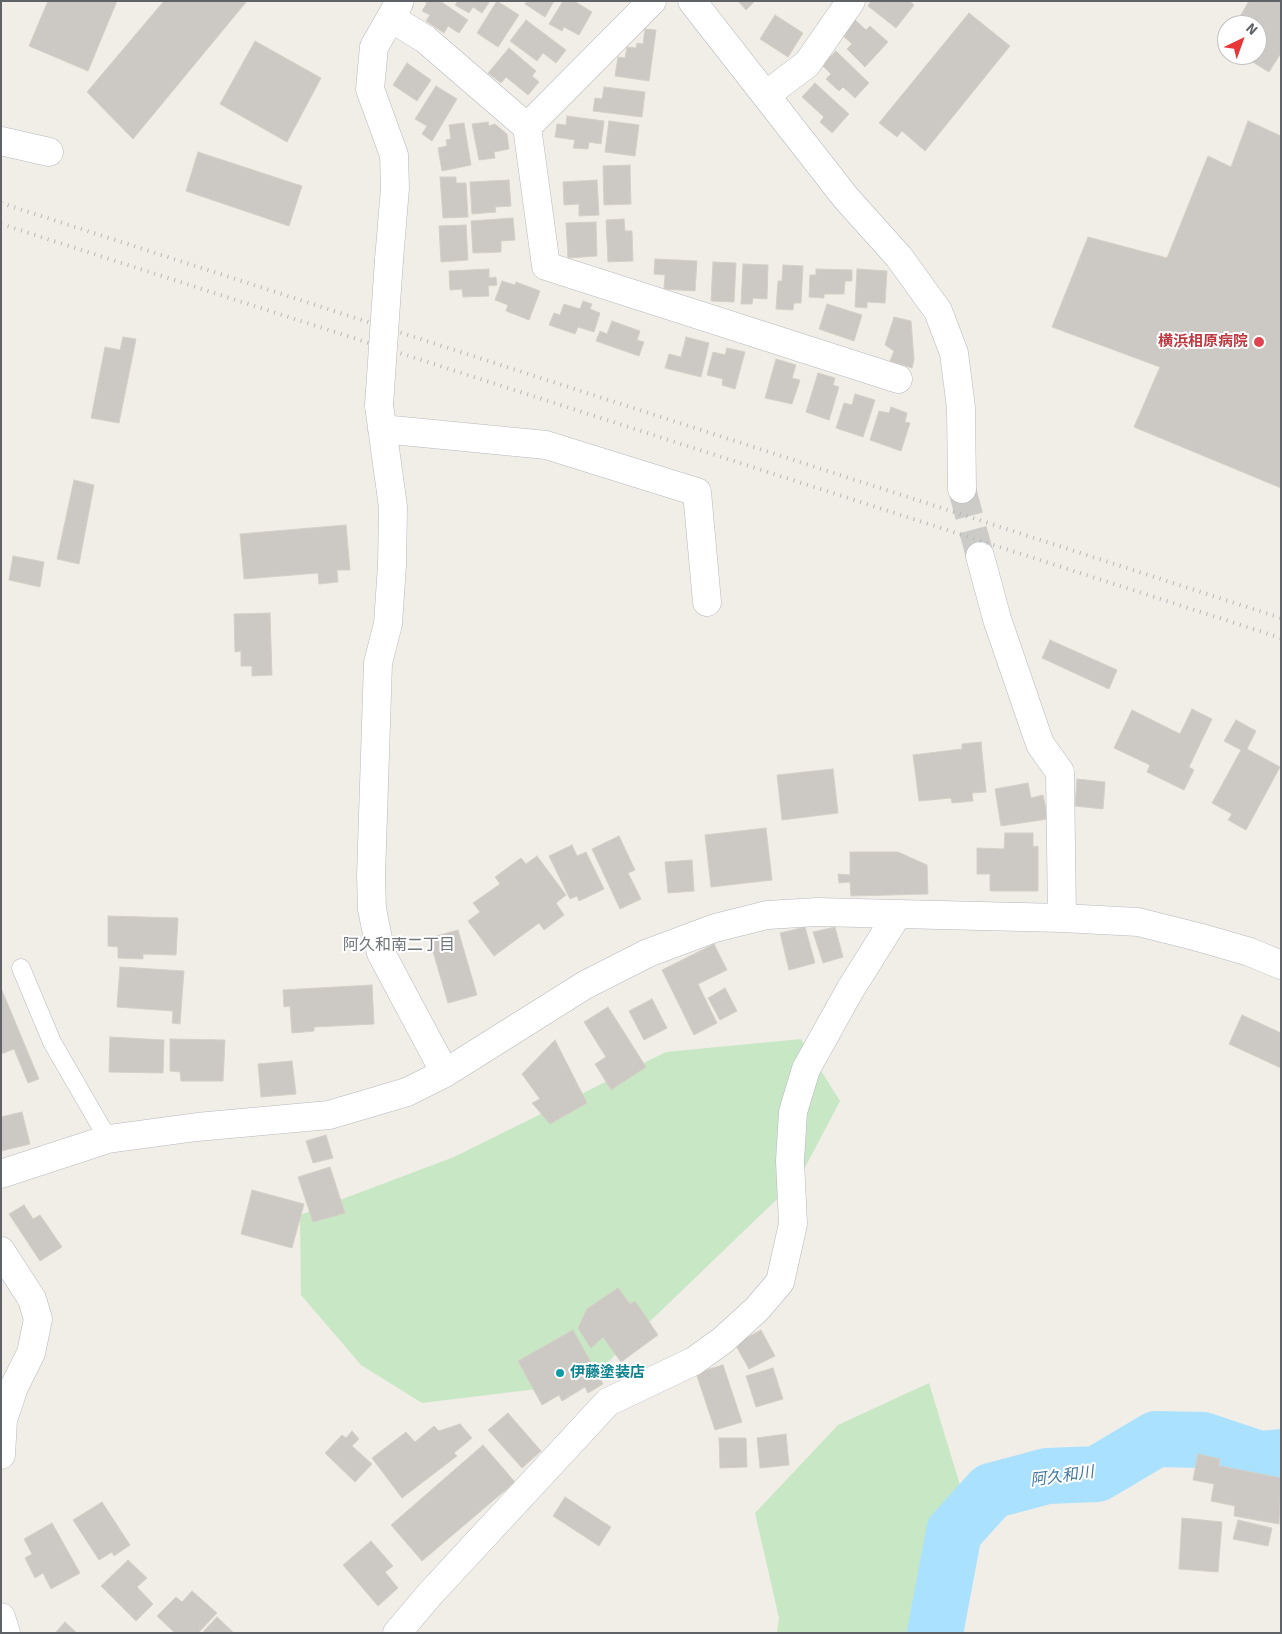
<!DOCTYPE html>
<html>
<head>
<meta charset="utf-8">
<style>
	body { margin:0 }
	#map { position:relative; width:1282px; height:1634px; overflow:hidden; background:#f1eee8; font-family:Signika,sans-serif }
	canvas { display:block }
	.frame { position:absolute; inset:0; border:2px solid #5f6367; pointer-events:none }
	.north { position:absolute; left:1217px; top:15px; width:50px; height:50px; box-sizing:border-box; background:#fff; border:1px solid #bfc1c2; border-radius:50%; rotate:42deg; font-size:14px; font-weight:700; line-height:20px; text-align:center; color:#5f6367 }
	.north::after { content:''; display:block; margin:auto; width:18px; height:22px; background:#e83638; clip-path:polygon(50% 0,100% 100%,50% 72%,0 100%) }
</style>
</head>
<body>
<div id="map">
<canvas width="1282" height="1634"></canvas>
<div class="frame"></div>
<div class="north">N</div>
</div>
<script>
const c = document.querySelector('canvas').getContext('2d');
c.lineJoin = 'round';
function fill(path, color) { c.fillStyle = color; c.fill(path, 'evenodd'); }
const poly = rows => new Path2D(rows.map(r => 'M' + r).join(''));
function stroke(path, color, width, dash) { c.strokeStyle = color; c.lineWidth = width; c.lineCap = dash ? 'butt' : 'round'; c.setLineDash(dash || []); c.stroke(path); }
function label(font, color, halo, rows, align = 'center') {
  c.font = font + ' Signika,"Noto Sans JP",sans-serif'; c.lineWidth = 4; c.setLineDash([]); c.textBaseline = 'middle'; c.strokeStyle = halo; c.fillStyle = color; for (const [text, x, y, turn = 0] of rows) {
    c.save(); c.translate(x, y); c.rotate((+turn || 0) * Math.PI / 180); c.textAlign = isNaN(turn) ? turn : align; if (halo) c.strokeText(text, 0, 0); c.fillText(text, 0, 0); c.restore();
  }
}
fill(poly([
	[801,1039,840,1101,800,1177,586,1383,422,1403,361,1365,301,1295,300,1215,454,1157,666,1052],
	[929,1383,960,1485,957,1633,777,1633,779,1618,755,1513,838,1425]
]), '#c8e7c5');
stroke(poly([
	[935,1633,954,1532,991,1491,1047,1476,1097,1474,1156,1439,1203,1440,1260,1459,1281,1457]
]), '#aae1fe', 56);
const building = poly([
	[48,1,117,1,88,71,29,46,48,1],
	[164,1,247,1,133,139,87,92,164,1],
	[424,1,440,1,468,20,459,33,448,26,444,33,426,21,430,15,422,11,427,3,424,1],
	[458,1,490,1,482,13,473,7,469,13,455,5,458,1],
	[497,1,519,15,498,47,477,33,497,1],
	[527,1,554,1,545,17,525,4,527,1],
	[563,1,574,1,592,12,579,35,564,27,562,31,549,24,563,1],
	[738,1,755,1,746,10,738,1],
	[871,1,909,1,914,5,896,28,868,6,871,1],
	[1249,1,1281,1,1281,53,1269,72,1241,55,1257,55,1257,25,1235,25,1249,1],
	[969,13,1010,46,925,151,902,131,897,137,879,123,969,13],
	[775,15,803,33,788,57,760,39,775,15],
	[853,18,866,30,870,26,888,42,865,67,847,49,852,44,840,33,853,18],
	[526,20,566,50,556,63,543,53,537,61,510,41,526,20],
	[645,29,656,30,649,81,615,76,618,57,625,58,627,47,636,48,637,43,643,44,645,29],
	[255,41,321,78,287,142,220,104,255,41],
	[509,48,536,71,532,76,539,82,528,95,506,77,501,83,488,73,509,48],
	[836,51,869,83,855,98,843,87,839,91,826,79,831,74,822,65,836,51],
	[407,63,431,80,417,101,393,85,407,63],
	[815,83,849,114,832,133,820,122,824,117,802,97,815,83],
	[436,86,457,99,432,141,422,134,427,126,415,119,436,86],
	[604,87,645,92,642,117,593,111,595,98,602,99,604,87],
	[567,116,604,121,601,144,589,142,588,149,573,148,575,140,555,137,557,124,566,125,567,116],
	[609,121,639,125,635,156,605,152,609,121],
	[1248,121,1281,136,1281,488,1134,427,1160,367,1052,327,1088,237,1167,258,1208,156,1231,167,1248,121],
	[488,122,489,126,495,124,507,134,509,149,494,152,495,158,479,160,472,124,488,122],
	[464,123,471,165,442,171,438,148,447,146,446,140,451,139,449,125,464,123],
	[198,152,302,186,289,226,186,191,198,152],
	[630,165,631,204,604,205,603,166,630,165],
	[440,177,456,177,456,183,466,183,468,217,443,218,440,177],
	[509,180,511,206,495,207,496,212,472,214,470,182,509,180],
	[597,180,599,215,579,216,579,204,564,205,563,182,597,180],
	[513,218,515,240,501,241,501,252,473,253,471,221,513,218],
	[624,219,625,231,632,231,633,261,608,262,606,220,624,219],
	[596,222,597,256,568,258,566,223,596,222],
	[466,225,468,260,441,262,439,226,466,225],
	[655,259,697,261,695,291,664,289,665,275,654,274,655,259],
	[713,262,736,263,734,302,711,301,713,262],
	[743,264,768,265,767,299,753,298,752,304,741,304,743,264],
	[783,265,803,266,801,303,794,303,793,310,776,309,778,281,782,281,783,265],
	[489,269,489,278,496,277,497,285,488,286,489,296,463,297,462,289,450,290,449,271,489,269],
	[816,269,852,270,852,281,845,281,844,294,824,294,824,298,809,297,810,275,816,275,816,269],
	[857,269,887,271,885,303,867,302,867,308,855,307,857,269],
	[502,281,515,285,516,282,540,291,529,320,506,311,508,305,495,300,502,281],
	[583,301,592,304,590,309,600,313,594,332,578,327,575,334,549,325,554,313,560,315,564,304,580,309,583,301],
	[827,304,862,315,854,341,819,329,827,304],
	[894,317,911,321,914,359,912,368,890,361,894,351,885,345,894,317],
	[612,321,640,331,637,340,644,342,639,356,596,341,600,331,607,334,612,321],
	[123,337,136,339,119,423,91,418,105,347,120,350,123,337],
	[686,337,709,343,701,377,665,368,669,354,681,357,686,337],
	[727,348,745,352,735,389,722,385,723,379,707,375,713,352,725,355,727,348],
	[776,359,796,365,792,378,800,380,792,404,765,398,776,359],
	[818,373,835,378,833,385,839,387,829,420,806,412,818,373],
	[855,394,875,400,863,437,836,428,844,403,852,405,855,394],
	[891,407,907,413,905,422,910,423,901,451,870,440,879,411,889,413,891,407],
	[74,480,94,485,79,564,57,559,74,480],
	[346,525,350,570,337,570,338,582,319,584,318,573,244,579,240,534,346,525],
	[13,556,44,562,40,587,9,580,13,556],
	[270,613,272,675,252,676,252,666,241,666,241,651,235,652,234,614,270,613],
	[1050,640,1117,670,1109,689,1042,658,1050,640],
	[1192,709,1212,719,1189,767,1194,770,1184,790,1147,772,1150,765,1114,748,1132,710,1180,734,1192,709],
	[1236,720,1256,731,1247,749,1280,767,1246,830,1228,820,1232,814,1212,803,1241,750,1224,741,1236,720],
	[981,742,986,792,972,793,973,801,952,803,951,798,919,801,913,755,962,749,962,744,981,742],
	[833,769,838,813,782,820,777,775,833,769],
	[1077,779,1105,782,1103,809,1075,806,1077,779],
	[1028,783,1031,798,1043,795,1048,819,1001,826,995,789,1028,783],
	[766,828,772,880,711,887,705,835,766,828],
	[1005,833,1033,833,1033,847,1038,846,1038,891,990,891,990,874,977,874,977,848,1004,849,1005,833],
	[619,836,635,870,628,873,641,899,620,909,592,849,619,836],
	[572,845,577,856,586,852,604,889,579,901,577,896,570,899,549,856,572,845],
	[850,852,898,852,927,865,928,894,851,896,850,882,839,883,838,874,850,875,850,852],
	[537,856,566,895,556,903,564,915,544,930,539,923,494,956,468,921,480,912,473,903,500,884,495,877,521,858,526,864,537,856],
	[692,860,694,891,668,893,665,862,692,860],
	[108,916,178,918,176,955,143,954,143,959,118,958,118,947,108,946,108,916],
	[805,927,815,963,789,970,780,933,805,927],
	[835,927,843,957,823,963,813,932,835,927],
	[458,930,477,995,448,1003,429,938,458,930],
	[714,944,727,970,698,984,717,1023,694,1035,662,970,714,944],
	[120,967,184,971,180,1024,172,1023,173,1011,117,1007,120,967],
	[372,985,374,1024,314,1027,314,1031,292,1033,290,1006,284,1007,283,990,372,985],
	[1,988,39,1079,28,1083,14,1049,1,1054,1,988],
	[725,988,737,1011,720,1020,708,998,725,988],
	[652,999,667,1028,644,1040,629,1011,652,999],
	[608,1007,646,1067,611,1090,595,1064,606,1057,584,1022,608,1007],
	[1242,1015,1281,1033,1281,1068,1229,1044,1242,1015],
	[110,1037,164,1040,163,1073,109,1072,110,1037],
	[170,1039,225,1040,223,1081,181,1081,180,1072,170,1071,170,1039],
	[555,1040,587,1103,550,1124,532,1103,540,1099,522,1074,555,1040],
	[292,1061,296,1094,261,1097,258,1064,292,1061],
	[22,1112,30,1144,1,1151,1,1117,22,1112],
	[326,1135,333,1158,313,1163,306,1141,326,1135],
	[330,1167,345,1213,313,1222,298,1177,330,1167],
	[252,1190,304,1204,292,1248,241,1234,252,1190],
	[24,1205,33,1219,40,1215,62,1247,40,1261,9,1214,24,1205],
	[618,1288,630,1304,635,1301,658,1335,621,1362,603,1337,591,1348,578,1328,587,1309,618,1288],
	[573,1330,603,1384,588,1393,585,1387,562,1401,559,1395,542,1405,518,1361,573,1330],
	[761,1330,775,1356,749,1369,735,1344,761,1330],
	[723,1365,742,1422,715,1430,696,1373,723,1365],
	[773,1368,783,1399,756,1407,746,1376,773,1368],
	[508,1413,541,1451,522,1468,488,1430,508,1413],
	[460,1424,472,1438,454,1453,457,1456,402,1498,372,1458,406,1432,415,1442,434,1426,439,1431,460,1424],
	[352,1431,359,1439,352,1446,372,1464,355,1482,325,1453,342,1435,346,1438,352,1431],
	[786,1434,789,1465,760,1468,757,1438,786,1434],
	[719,1438,746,1438,747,1467,720,1468,719,1438],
	[483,1445,515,1482,422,1561,391,1525,483,1445],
	[1198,1454,1220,1459,1219,1466,1281,1478,1279,1524,1234,1516,1235,1506,1211,1501,1214,1484,1193,1480,1198,1454],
	[565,1497,611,1527,599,1546,553,1516,565,1497],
	[102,1502,130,1545,114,1556,112,1552,99,1560,73,1520,102,1502],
	[1182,1518,1222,1522,1218,1572,1179,1569,1182,1518],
	[1238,1520,1272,1528,1268,1546,1233,1539,1238,1520],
	[52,1523,80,1573,51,1589,43,1573,35,1578,25,1558,32,1554,24,1539,52,1523],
	[371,1541,393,1566,385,1572,398,1588,378,1606,343,1565,371,1541],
	[128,1560,147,1578,137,1587,153,1604,136,1621,101,1586,128,1560],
	[192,1591,217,1613,198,1633,175,1633,157,1616,176,1597,182,1602,192,1591],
	[217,1617,234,1633,202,1633,217,1617],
	[65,1622,77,1633,55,1633,65,1622]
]);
fill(building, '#ccc9c4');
stroke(building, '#d5cfc6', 1);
stroke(poly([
	[962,489,980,556]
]), '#cccbc8', 28, [28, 14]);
const service = poly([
	[21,968,52,1042,108,1139]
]);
const minor = poly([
	[692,1,846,198,899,257,938,311,954,353,961,408,962,489],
	[391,18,425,39,527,127,652,1],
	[766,95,807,64,851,1],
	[527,127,546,266,898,379],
	[1,141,49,152],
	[389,260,395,188,394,155,370,89,374,47,399,3],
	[379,405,393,507,392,565,388,624,378,663,371,876,372,909,381,953,445,1073],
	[382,429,546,445,697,492,707,602],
	[980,556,997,619,1040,744,1060,772,1062,918],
	[1,1174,108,1139,197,1127,329,1115,407,1092,445,1073,585,985,648,953,715,928,767,915,817,912,1062,918,1138,922,1198,937,1250,952,1281,965],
	[1,1251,32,1299,38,1319,31,1353,14,1387,3,1420,1,1455],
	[1,1617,6,1633],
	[397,1633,430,1594,608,1402,694,1361,723,1340,757,1309,780,1282,793,1224,790,1161,793,1112,806,1069,850,990,897,915]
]);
stroke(service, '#b5b8bc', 19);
stroke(minor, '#b5b8bc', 29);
stroke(service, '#fff', 18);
stroke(minor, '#fff', 28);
stroke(poly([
	[1,203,1281,618],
	[1,224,1281,638]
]), '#b6b7b7', 4, [1, 6]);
const minorBridge = poly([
	[379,405,389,260]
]);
stroke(minorBridge, '#b5b8bc', 29, []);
stroke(minorBridge, '#fff', 28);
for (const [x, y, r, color] of [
	[1259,342,6,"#e0444e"],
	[560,1373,5,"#0f9aa8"]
]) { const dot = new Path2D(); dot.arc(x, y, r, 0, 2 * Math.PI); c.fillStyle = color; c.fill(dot); stroke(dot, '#fff', 2); }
label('bold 15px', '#be3a42', '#fff', [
	["横浜相原病院",1248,342]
], 'right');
label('bold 15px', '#0d838f', '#fff', [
	["伊藤塗装店",570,1373]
], 'left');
label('16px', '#707579', '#fff', [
	["阿久和南二丁目",399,946]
]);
label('italic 16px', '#3f77a0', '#fff', [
	["阿久和川",1062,1477,-8]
]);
</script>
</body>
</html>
